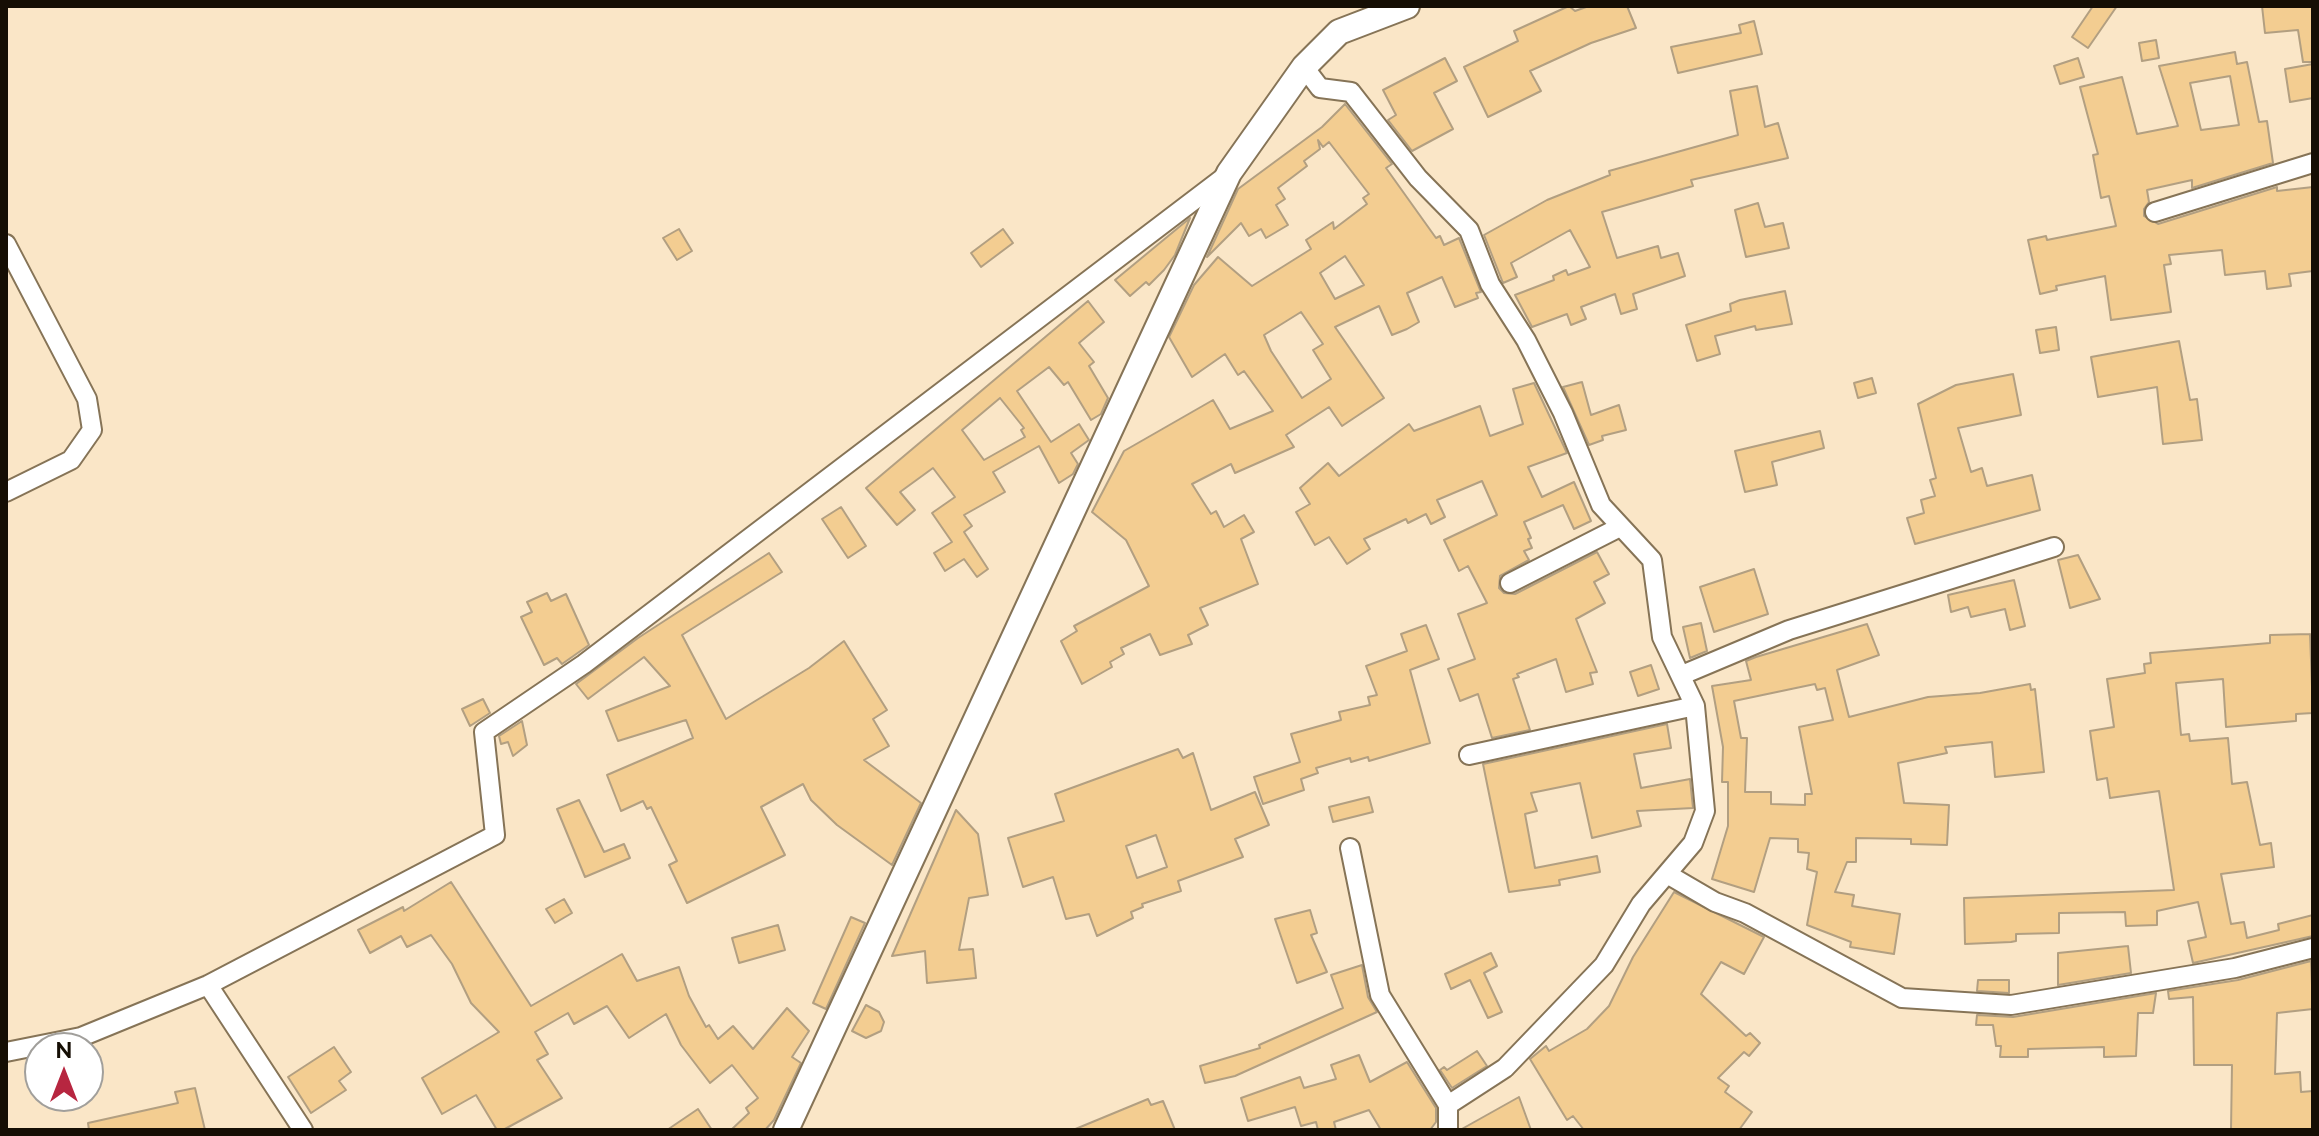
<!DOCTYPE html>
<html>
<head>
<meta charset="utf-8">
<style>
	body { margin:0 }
	#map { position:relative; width:2319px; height:1136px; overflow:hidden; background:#fae6c7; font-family:Raleway,sans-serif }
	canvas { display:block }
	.frame { position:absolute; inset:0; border:8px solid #150e04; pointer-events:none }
	.north { position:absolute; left:24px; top:1032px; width:80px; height:80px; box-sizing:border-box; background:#fff; border:2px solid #a19f9b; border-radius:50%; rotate:0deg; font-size:22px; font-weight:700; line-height:32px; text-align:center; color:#150e04 }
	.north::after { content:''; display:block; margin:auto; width:28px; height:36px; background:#b72640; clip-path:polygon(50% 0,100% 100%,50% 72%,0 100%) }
</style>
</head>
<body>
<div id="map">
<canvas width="2319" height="1136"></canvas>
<div class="frame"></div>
<div class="north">N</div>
</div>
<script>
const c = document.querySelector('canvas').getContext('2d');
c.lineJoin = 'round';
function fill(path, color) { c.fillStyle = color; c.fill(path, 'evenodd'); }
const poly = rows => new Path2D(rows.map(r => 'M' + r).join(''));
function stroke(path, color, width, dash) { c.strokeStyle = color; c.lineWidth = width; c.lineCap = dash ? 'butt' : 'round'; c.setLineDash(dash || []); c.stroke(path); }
const building = poly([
	[1569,6,1575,11,1589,6,1627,6,1636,28,1591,43,1530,71,1541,91,1488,117,1464,67,1518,41,1514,31,1569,6],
	[2093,6,2117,6,2088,48,2072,37,2093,6],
	[2262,6,2313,6,2313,62,2303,62,2298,30,2265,33,2262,6],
	[1754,21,1762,54,1678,73,1671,47,1741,33,1739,25,1754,21],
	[2156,40,2159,58,2142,61,2139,43,2156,40],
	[2235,52,2237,64,2247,62,2259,122,2267,121,2273,163,2192,188,2192,180,2147,190,2149,202,2144,209,2144,216,2158,224,2277,187,2277,191,2313,187,2313,271,2289,274,2291,286,2267,289,2265,271,2225,275,2222,250,2169,255,2171,264,2164,265,2171,312,2111,320,2105,276,2056,286,2057,290,2040,294,2028,240,2046,236,2047,240,2116,226,2109,196,2101,198,2093,155,2098,154,2080,87,2122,77,2137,134,2178,126,2159,66,2235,52],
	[2230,76,2239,125,2201,130,2190,83,2230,76],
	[1445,58,1457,81,1434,93,1453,129,1412,151,1388,120,1396,115,1383,90,1445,58],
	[2078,58,2084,77,2060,84,2054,66,2078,58],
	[2313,64,2313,98,2290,102,2285,69,2313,64],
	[1757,86,1765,127,1778,123,1788,158,1691,180,1693,186,1602,212,1617,258,1658,246,1661,258,1678,253,1685,276,1633,294,1637,309,1621,314,1615,294,1581,307,1586,319,1571,325,1567,314,1532,327,1515,295,1554,280,1553,276,1566,270,1568,275,1590,267,1570,230,1511,263,1517,277,1503,283,1484,235,1547,200,1610,175,1609,171,1738,135,1730,91,1757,86],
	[1345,104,1392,164,1386,168,1436,238,1440,236,1444,245,1459,238,1481,292,1476,293,1478,298,1455,307,1442,277,1407,293,1419,322,1407,329,1392,335,1379,306,1335,327,1384,398,1342,426,1329,407,1286,435,1294,447,1235,473,1231,464,1192,484,1211,514,1216,511,1224,527,1244,515,1254,532,1241,539,1258,584,1200,608,1208,625,1188,635,1192,644,1160,655,1150,634,1121,648,1124,654,1110,662,1112,667,1082,684,1061,641,1077,631,1074,626,1149,586,1126,540,1092,512,1124,451,1213,400,1230,429,1273,411,1244,371,1238,375,1225,354,1192,377,1169,337,1194,285,1218,257,1252,286,1311,249,1306,240,1333,222,1334,229,1367,204,1363,198,1369,194,1329,142,1323,147,1318,140,1320,149,1304,161,1307,166,1278,188,1285,199,1276,205,1288,225,1266,238,1261,229,1249,236,1241,223,1207,257,1238,189,1322,127,1345,104],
	[1345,256,1364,285,1335,299,1320,273,1345,256],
	[1301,312,1323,344,1313,350,1331,379,1302,398,1271,351,1264,335,1301,312],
	[1758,203,1765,227,1783,223,1789,248,1746,257,1735,210,1758,203],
	[1190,218,1175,255,1164,270,1149,285,1146,282,1130,296,1115,280,1190,218],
	[679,229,692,251,677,260,663,238,679,229],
	[1003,229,1013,243,981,267,971,253,1003,229],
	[1785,291,1792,324,1756,330,1755,326,1715,336,1720,354,1697,361,1686,325,1731,311,1730,304,1740,300,1785,291],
	[1088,301,1104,322,1079,343,1094,362,1089,366,1108,398,1101,414,1091,420,1068,382,1064,385,1049,367,1017,391,1051,442,1079,424,1089,440,1071,453,1078,464,1073,474,1059,483,1039,446,993,472,1005,492,964,515,972,526,964,532,988,569,977,577,964,559,945,571,934,553,952,542,932,513,955,497,933,468,900,492,915,510,897,525,866,488,1088,301],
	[1000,398,1024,428,1021,430,1025,437,984,460,962,430,1000,398],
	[2056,327,2059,350,2040,353,2036,330,2056,327],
	[2179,341,2190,400,2197,399,2202,440,2163,444,2157,387,2098,397,2091,357,2179,341],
	[2013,374,2021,415,1958,428,1971,472,1982,468,1987,486,2032,475,2040,510,1915,544,1907,518,1924,513,1921,500,1935,496,1930,480,1936,478,1918,404,1956,385,2013,374],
	[1872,378,1876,393,1858,398,1854,383,1872,378],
	[1582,382,1591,415,1619,405,1626,430,1602,436,1603,440,1589,445,1563,387,1582,382],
	[1534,383,1567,453,1528,467,1542,497,1574,482,1591,521,1574,529,1563,505,1524,522,1531,538,1528,539,1532,548,1524,551,1529,560,1500,576,1499,588,1504,593,1515,594,1597,552,1609,574,1594,582,1605,603,1576,619,1597,672,1590,673,1593,684,1566,692,1556,659,1517,674,1519,677,1513,679,1530,730,1492,738,1478,694,1460,701,1448,669,1475,659,1458,614,1487,603,1468,566,1459,571,1444,540,1497,515,1482,481,1437,500,1445,517,1431,524,1426,514,1408,523,1406,519,1364,539,1370,549,1347,564,1329,537,1315,545,1296,512,1310,504,1300,488,1328,463,1339,476,1409,424,1414,431,1480,406,1490,436,1523,424,1513,389,1534,383],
	[1820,431,1824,448,1772,462,1777,485,1745,492,1735,451,1820,431],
	[841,507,866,546,848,558,822,519,841,507],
	[769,553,782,572,682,635,726,719,809,668,844,641,887,710,873,719,889,746,864,760,921,803,892,865,837,825,811,800,803,784,761,807,785,855,687,903,669,865,677,861,651,807,647,809,643,801,621,811,607,775,693,738,686,720,618,741,606,711,670,686,644,657,588,699,576,684,638,638,769,553],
	[2078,555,2100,599,2070,608,2058,560,2078,555],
	[1754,569,1768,614,1714,632,1700,587,1754,569],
	[2014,580,2025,626,2010,630,2005,609,1971,617,1968,607,1951,612,1948,595,2014,580],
	[547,593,551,601,566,594,589,645,562,664,557,658,544,665,521,617,532,612,527,602,547,593],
	[1701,623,1707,651,1690,658,1683,627,1701,623],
	[1867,624,1879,655,1837,670,1849,717,1928,697,1980,693,2030,684,2031,690,2035,689,2044,772,1995,777,1992,742,1945,747,1947,753,1898,763,1904,803,1949,805,1947,845,1911,844,1911,839,1856,838,1856,862,1847,862,1835,892,1854,895,1852,906,1900,914,1894,954,1850,947,1851,942,1807,925,1817,872,1807,869,1809,853,1798,852,1798,839,1770,838,1754,892,1712,879,1728,826,1728,782,1722,782,1723,747,1712,686,1751,680,1746,661,1756,657,1867,624],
	[1815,684,1817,690,1825,688,1833,720,1799,727,1812,794,1805,794,1805,805,1771,804,1771,792,1745,792,1747,738,1741,738,1734,701,1815,684],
	[1426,625,1439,659,1410,670,1430,743,1369,761,1368,757,1351,762,1350,758,1316,768,1318,773,1301,779,1304,790,1263,804,1254,777,1300,762,1291,734,1341,720,1339,712,1370,705,1368,697,1377,695,1366,666,1407,651,1401,634,1426,625],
	[2310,634,2313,713,2296,714,2296,721,2226,727,2223,679,2176,683,2181,735,2189,734,2190,741,2228,738,2232,784,2247,782,2260,845,2271,843,2274,867,2221,874,2231,924,2244,922,2247,938,2279,930,2278,924,2313,915,2313,936,2193,963,2188,941,2206,937,2198,902,2157,911,2157,925,2126,926,2125,912,2059,913,2059,933,2016,934,2016,941,2011,942,1965,944,1964,898,2174,890,2159,791,2110,798,2107,778,2097,780,2090,731,2114,727,2107,679,2145,673,2144,664,2151,663,2150,653,2270,643,2270,635,2310,634],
	[1651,665,1659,689,1638,696,1630,672,1651,665],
	[483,699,490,713,470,726,462,709,483,699],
	[522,721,527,745,513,756,508,742,501,744,499,736,522,721],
	[1667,724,1671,748,1634,754,1641,788,1690,779,1693,808,1637,811,1641,826,1592,838,1580,783,1531,793,1537,811,1525,814,1535,868,1597,856,1600,872,1559,880,1560,885,1509,892,1483,764,1667,724],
	[1178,749,1183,758,1193,753,1211,810,1255,792,1269,825,1235,839,1243,857,1178,881,1181,891,1142,904,1143,907,1131,912,1133,918,1097,936,1089,914,1066,919,1053,877,1023,887,1008,838,1064,821,1055,794,1178,749],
	[1156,835,1167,867,1137,878,1126,846,1156,835],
	[1369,797,1373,812,1333,822,1329,807,1369,797],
	[579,800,604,852,624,844,630,858,585,877,557,809,579,800],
	[956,810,978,834,988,895,969,898,959,950,973,949,976,978,927,983,925,951,892,956,956,810],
	[451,882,531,1006,622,954,637,981,679,967,689,996,706,1027,709,1025,718,1039,733,1026,753,1049,787,1008,809,1031,792,1057,801,1063,774,1120,765,1130,731,1130,749,1113,746,1108,758,1098,732,1065,710,1083,681,1045,666,1014,629,1038,607,1006,574,1024,568,1013,535,1032,548,1054,537,1060,562,1098,503,1130,497,1130,476,1095,442,1114,422,1078,499,1032,471,1003,452,964,431,935,407,947,401,936,370,953,358,930,403,907,404,911,451,882],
	[1674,892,1764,937,1744,974,1721,962,1701,994,1746,1036,1750,1033,1760,1043,1749,1056,1744,1052,1718,1078,1729,1086,1725,1092,1752,1112,1739,1130,1584,1130,1573,1116,1567,1120,1530,1059,1546,1046,1549,1051,1587,1029,1609,1006,1633,957,1674,892],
	[564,899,572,913,555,923,546,909,564,899],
	[1310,910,1317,933,1311,935,1327,972,1297,983,1275,919,1310,910],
	[851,917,865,923,826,1009,813,1003,851,917],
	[778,925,785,950,739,963,732,938,778,925],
	[2128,946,2131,973,2058,985,2058,953,2128,946],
	[1491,953,1497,966,1484,973,1502,1012,1488,1018,1470,980,1451,989,1445,974,1491,953],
	[2311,961,2313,1009,2277,1013,2275,1074,2300,1072,2301,1092,2313,1091,2313,1130,2231,1130,2232,1065,2194,1065,2193,997,2169,999,2168,991,2238,980,2311,961],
	[1362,965,1368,997,1377,1012,1235,1076,1205,1083,1200,1066,1260,1048,1259,1045,1343,1008,1331,975,1362,965],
	[1978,980,2009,980,2009,993,1977,991,1978,980],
	[2156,993,2153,1013,2138,1013,2136,1056,2104,1057,2104,1047,2028,1049,2028,1057,2000,1057,2001,1046,1996,1046,1993,1025,1976,1025,1977,1015,2013,1017,2156,993],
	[866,1005,879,1012,884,1022,881,1031,866,1038,852,1031,866,1005],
	[334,1047,351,1072,339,1081,346,1090,311,1113,288,1077,334,1047],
	[1477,1051,1487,1066,1452,1088,1440,1070,1444,1067,1447,1070,1477,1051],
	[1359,1055,1370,1082,1407,1062,1436,1108,1436,1122,1430,1130,1381,1130,1369,1110,1334,1122,1336,1130,1318,1130,1316,1122,1301,1126,1295,1107,1248,1121,1241,1098,1300,1077,1304,1088,1336,1079,1331,1065,1359,1055],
	[195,1088,205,1130,89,1130,88,1123,178,1103,175,1092,195,1088],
	[1519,1097,1531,1130,1460,1130,1519,1097],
	[1148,1099,1151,1105,1163,1101,1175,1130,1073,1130,1148,1099],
	[698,1109,712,1130,667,1130,698,1109]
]);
fill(building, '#f3cd91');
stroke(building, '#b29f81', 2);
const minor = poly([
	[1304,67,1320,88,1351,92,1418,178,1469,230,1490,284,1526,340,1563,413,1601,505,1652,560,1662,637,1695,706,1705,811,1693,843,1641,904,1604,965,1505,1068,1448,1105,1448,1130],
	[2155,212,2313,163],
	[6,244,87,399,92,430,71,460,6,492],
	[1510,583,1620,527],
	[1682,675,1789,630,2054,547],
	[1469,755,1695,706],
	[1350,848,1380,995,1448,1105],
	[1667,874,1715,902,1745,913,1902,998,2011,1005,2235,968,2313,948],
	[208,985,303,1130],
	[6,1052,81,1037,208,985,495,835,484,732,584,664,1227,175]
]);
const tertiary = poly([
	[786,1130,1229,173,1304,67,1339,32,1407,6]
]);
stroke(minor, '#867457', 22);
stroke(tertiary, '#867457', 28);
stroke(minor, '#fff', 18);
stroke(tertiary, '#fff', 24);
</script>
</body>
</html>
